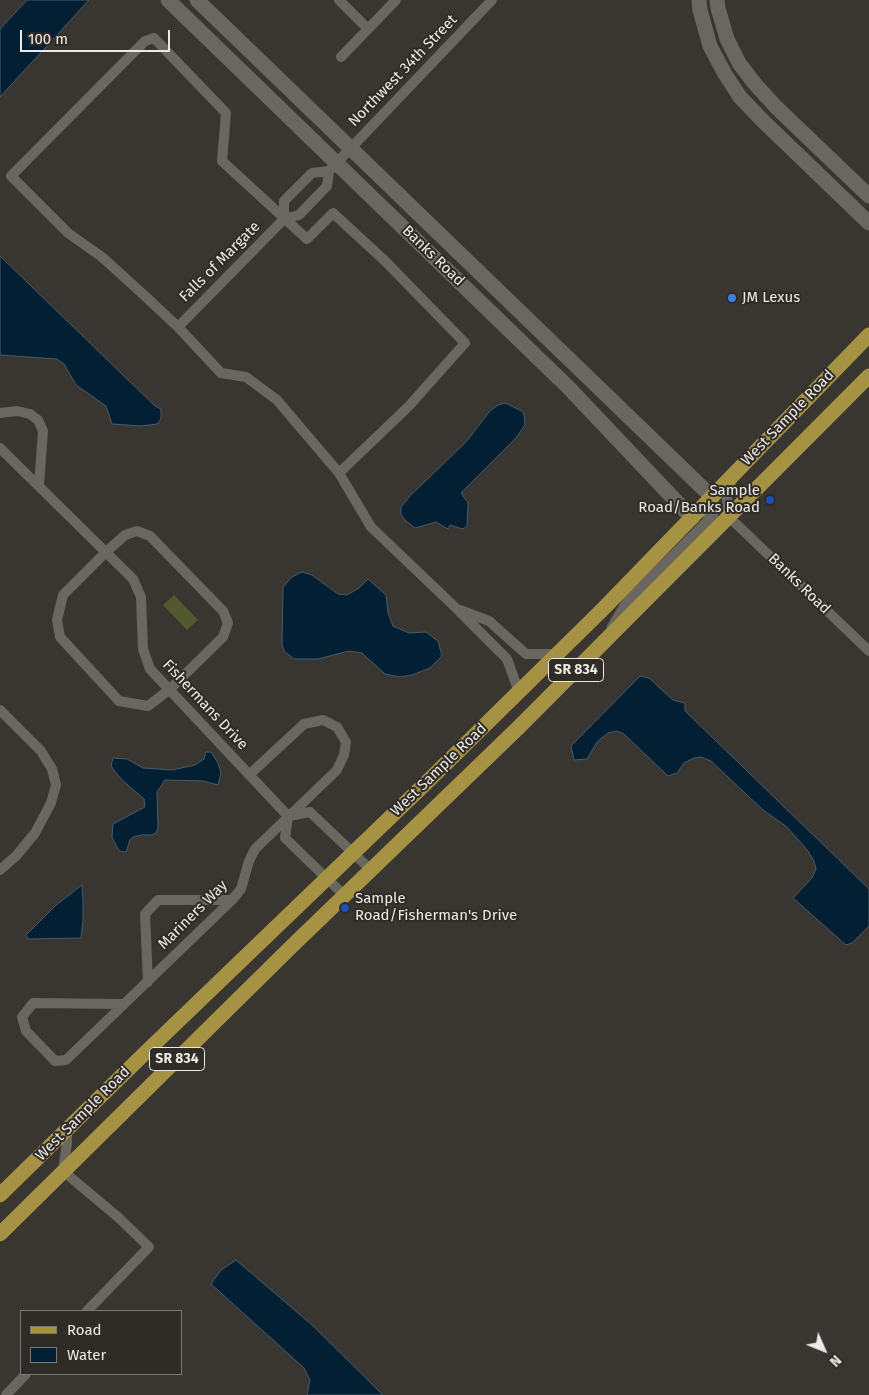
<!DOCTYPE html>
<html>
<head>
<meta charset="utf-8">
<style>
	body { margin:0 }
	#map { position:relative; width:869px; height:1395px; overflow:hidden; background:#393530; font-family:"Fira Sans",sans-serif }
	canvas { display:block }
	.legend { position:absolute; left:20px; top:1310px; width:162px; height:65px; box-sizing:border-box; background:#2f2b26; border:1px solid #7b7773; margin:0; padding:6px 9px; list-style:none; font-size:15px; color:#ece9e6 }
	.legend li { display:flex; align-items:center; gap:10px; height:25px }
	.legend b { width:25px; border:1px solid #7b7773 }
	.north { position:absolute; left:799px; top:1325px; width:50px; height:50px; -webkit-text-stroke:4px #2f2b26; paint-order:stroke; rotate:134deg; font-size:14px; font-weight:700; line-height:20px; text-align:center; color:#ece9e6 }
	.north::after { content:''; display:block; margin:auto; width:18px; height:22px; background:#ece9e6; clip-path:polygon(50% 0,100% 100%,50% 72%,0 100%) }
	.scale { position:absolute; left:20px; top:30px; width:150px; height:22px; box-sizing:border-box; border:2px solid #ece9e6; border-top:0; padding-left:6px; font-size:15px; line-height:18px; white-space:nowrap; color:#ece9e6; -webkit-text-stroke:4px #2f2b26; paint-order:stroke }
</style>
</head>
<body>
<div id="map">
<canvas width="869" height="1395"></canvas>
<ul class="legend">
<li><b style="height:6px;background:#a69243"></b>Road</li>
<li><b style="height:14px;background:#031f33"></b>Water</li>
</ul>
<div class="north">N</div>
<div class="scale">100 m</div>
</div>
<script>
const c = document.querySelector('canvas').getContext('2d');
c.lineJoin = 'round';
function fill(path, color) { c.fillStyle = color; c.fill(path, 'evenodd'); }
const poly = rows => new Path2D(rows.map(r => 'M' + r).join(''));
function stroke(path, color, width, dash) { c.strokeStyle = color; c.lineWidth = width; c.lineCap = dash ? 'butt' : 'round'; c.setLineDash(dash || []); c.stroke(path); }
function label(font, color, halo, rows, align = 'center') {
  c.font = font + ' "Fira Sans",sans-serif'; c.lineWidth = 4; c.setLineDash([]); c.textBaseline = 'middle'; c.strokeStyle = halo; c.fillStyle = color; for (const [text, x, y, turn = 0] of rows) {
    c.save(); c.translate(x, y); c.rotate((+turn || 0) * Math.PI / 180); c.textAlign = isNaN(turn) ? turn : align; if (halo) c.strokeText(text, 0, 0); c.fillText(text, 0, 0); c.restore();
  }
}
fill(poly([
	[174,595,198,620,187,630,163,605]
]), '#52592e');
const water = poly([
	[27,0,89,0,0,97,0,29,27,0],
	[0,256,155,406,161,409,161,419,157,424,141,426,112,424,106,406,76,385,64,364,57,359,0,355,0,256],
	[505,403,522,411,524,415,525,425,516,438,461,493,468,503,467,526,463,529,450,525,448,529,436,522,415,528,405,520,401,514,401,507,411,495,466,442,490,411,498,405,505,403],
	[302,572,312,575,338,594,347,595,359,588,368,579,386,595,388,613,393,626,409,633,426,632,438,641,442,656,430,668,412,675,400,677,385,674,362,653,349,651,318,659,294,659,284,651,282,644,283,587,292,577,302,572],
	[640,676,649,678,673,700,685,703,685,711,869,889,869,926,852,943,846,945,793,898,812,878,816,869,814,861,808,851,787,827,763,810,711,761,701,757,694,758,684,763,677,773,668,776,624,734,617,731,608,733,597,742,587,759,574,760,571,746,640,676],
	[206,752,211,752,218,763,221,773,218,785,203,781,165,780,157,792,158,828,156,833,152,835,142,835,133,837,130,840,126,852,119,851,112,837,113,824,145,807,144,799,121,779,111,766,113,758,127,759,143,768,172,770,195,765,204,759,206,752],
	[82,885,83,901,83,920,81,938,28,939,26,935,55,906,82,885],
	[236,1260,312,1325,383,1395,307,1395,310,1380,304,1368,211,1284,221,1270,236,1260]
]);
fill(water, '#031f33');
stroke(water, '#495c69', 1);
stroke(poly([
	[339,0,368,29],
	[341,57,396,0],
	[284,219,284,201,312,173,329,171],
	[178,327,284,219,299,215,327,186,329,171,492,0],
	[0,413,17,411,30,414,38,420,43,431,39,486],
	[0,448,133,579,141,597,143,649,150,669,288,816],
	[339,473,409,406,465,343,385,261,333,213,307,239,222,161,226,113,154,38,145,41,11,176,68,233,102,257,145,296,178,327,221,373,246,377,277,400,339,473,371,527,456,608,507,659,519,692],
	[733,478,727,494,727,500,729,517,869,651],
	[137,531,150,536,223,611,228,623,223,637,169,690,148,706,119,701,60,637,57,620,63,595,106,552,125,535,137,531],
	[460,610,489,621,526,654,557,654],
	[0,710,41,751,52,769,56,785,51,803,35,833,16,856,0,870],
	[288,816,285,838,345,896],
	[289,816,310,812,371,870],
	[148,982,145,914,158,900,232,900],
	[124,1004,33,1003,22,1017,26,1031,55,1061,66,1060,232,900,241,889,249,861,255,849,337,770,344,755,346,742,337,727,323,720,304,724,249,775],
	[67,1128,67,1143,63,1171,119,1218,149,1247,87,1311],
	[6,1395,26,1374]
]), '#6a6760', 10);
stroke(poly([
	[168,0,568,387,692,518],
	[197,0,712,497,710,522,629,603,614,628],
	[699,0,700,10,710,46,725,74,740,97,763,121,869,223],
	[717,0,718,8,727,39,739,63,755,84,776,107,869,196]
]), '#6a6760', 15);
stroke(poly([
	[0,1195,145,1053,426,783,603,609,869,335],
	[0,1234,291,947,518,728,869,376]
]), '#a69243', 15);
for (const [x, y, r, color] of [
	[732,298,5,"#3f7fe0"],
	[770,500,5,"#1a4fb4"],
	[345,908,5,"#1a4fb4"]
]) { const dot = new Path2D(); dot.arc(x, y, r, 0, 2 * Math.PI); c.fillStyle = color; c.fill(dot); stroke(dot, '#2f2b26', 2); }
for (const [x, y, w] of [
	[576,670,55],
	[177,1059,55]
]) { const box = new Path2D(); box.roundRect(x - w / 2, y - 11.5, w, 23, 4); c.fillStyle = '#2f2b26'; c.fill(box); stroke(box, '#ece9e6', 1); }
label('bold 14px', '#ece9e6', null, [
	["SR 834",576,670],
	["SR 834",177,1059]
]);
label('15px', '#ece9e6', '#2f2b26', [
	["Northwest 34th Street",403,71,-46],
	["Banks Road",433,256,44],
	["Falls of Margate",220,262,-45],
	["West Sample Road",788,418,-46],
	["Banks Road",799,584,44],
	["Fishermans Drive",205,705,47],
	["West Sample Road",439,770,-44],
	["Mariners Way",193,915,-45],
	["West Sample Road",83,1114,-45]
]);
label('15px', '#ece9e6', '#2f2b26', [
	["JM Lexus",742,298],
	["Sample",760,491,"right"],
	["Road/Banks Road",760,508,"right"],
	["Sample",355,899],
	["Road/Fisherman's Drive",355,916]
], 'left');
</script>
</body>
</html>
